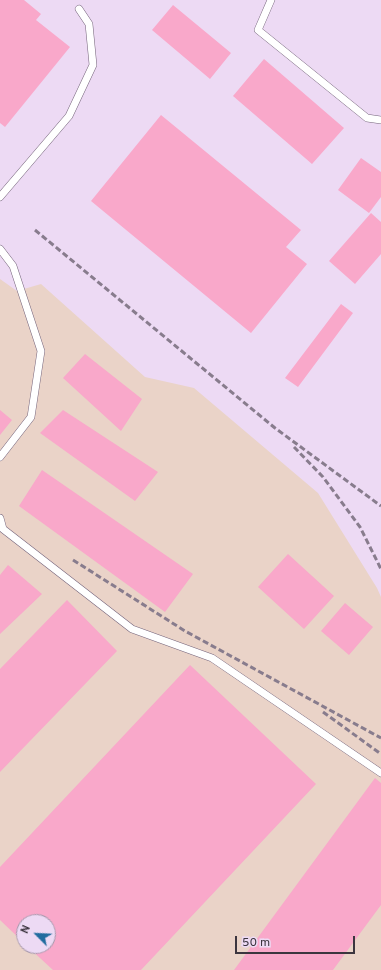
<!DOCTYPE html>
<html>
<head>
<meta charset="utf-8">
<style>
	body { margin:0 }
	#map { position:relative; width:381px; height:970px; overflow:hidden; background:#eddaf4; font-family:Overpass,sans-serif }
	canvas { display:block }
	.north { position:absolute; left:16px; top:914px; width:40px; height:40px; box-sizing:border-box; background:#eddaf4; border:1px solid #a698ac; border-radius:50%; rotate:294deg; font-size:11px; font-weight:700; line-height:16px; text-align:center; color:#3c353f }
	.north::after { content:''; display:block; margin:auto; width:14px; height:18px; background:#226c9f; clip-path:polygon(50% 0,100% 100%,50% 72%,0 100%) }
	.scale { position:absolute; left:235px; top:936px; width:120px; height:18px; box-sizing:border-box; border:2px solid #3c353f; border-top:0; padding-left:5px; font-size:12px; line-height:14px; white-space:nowrap; color:#3c353f; -webkit-text-stroke:3px #eddaf4; paint-order:stroke }
</style>
</head>
<body>
<div id="map">
<canvas width="381" height="970"></canvas>
<div class="north">N</div>
<div class="scale">50 m</div>
</div>
<script>
const c = document.querySelector('canvas').getContext('2d');
c.lineJoin = 'round';
function fill(path, color) { c.fillStyle = color; c.fill(path, 'evenodd'); }
const poly = rows => new Path2D(rows.map(r => 'M' + r).join(''));
function stroke(path, color, width, dash) { c.strokeStyle = color; c.lineWidth = width; c.lineCap = dash ? 'butt' : 'round'; c.setLineDash(dash || []); c.stroke(path); }
fill(poly([
	[0,279,17,291,41,284,145,377,194,388,318,493,377,588,381,597,381,970,0,970],
	[24,922,48,922,48,946,24,946]
]), '#ead3c8');
fill(poly([
	[0,0,24,0,41,14,36,20,70,47,5,127,0,123],
	[173,5,231,53,210,79,152,30],
	[264,59,344,128,312,164,233,96],
	[161,115,301,230,286,247,307,264,251,333,91,201],
	[361,158,381,172,381,197,369,213,338,190],
	[371,213,381,222,381,254,355,284,329,261],
	[341,304,353,313,298,387,285,378],
	[85,354,142,399,121,431,63,378],
	[0,410,12,420,0,435],
	[63,410,158,472,135,501,40,433],
	[42,470,193,574,165,612,19,506],
	[288,554,334,596,304,629,258,587],
	[8,565,42,594,0,634,0,575],
	[67,600,117,651,0,772,0,669],
	[345,603,373,627,349,655,321,631],
	[190,665,316,784,141,970,53,970,27,946,48,946,48,922,24,922,24,943,0,920,0,867],
	[375,778,381,783,381,905,333,970,234,970]
]), '#f9a8ca');
const service = poly([
	[271,0,258,30,367,118,381,120],
	[0,197,69,116,93,65,89,24,79,9],
	[0,249,13,266,41,351,31,417,0,457],
	[0,518,3,529,132,629,212,658,381,773]
]);
stroke(service, '#75647b', 8);
stroke(service, '#fff', 7);
stroke(poly([
	[35,230,275,428,381,506],
	[294,447,323,477,360,527,381,569],
	[73,560,185,631,381,738],
	[323,712,381,754]
]), '#887c8d', 3, [6, 3]);
</script>
</body>
</html>
